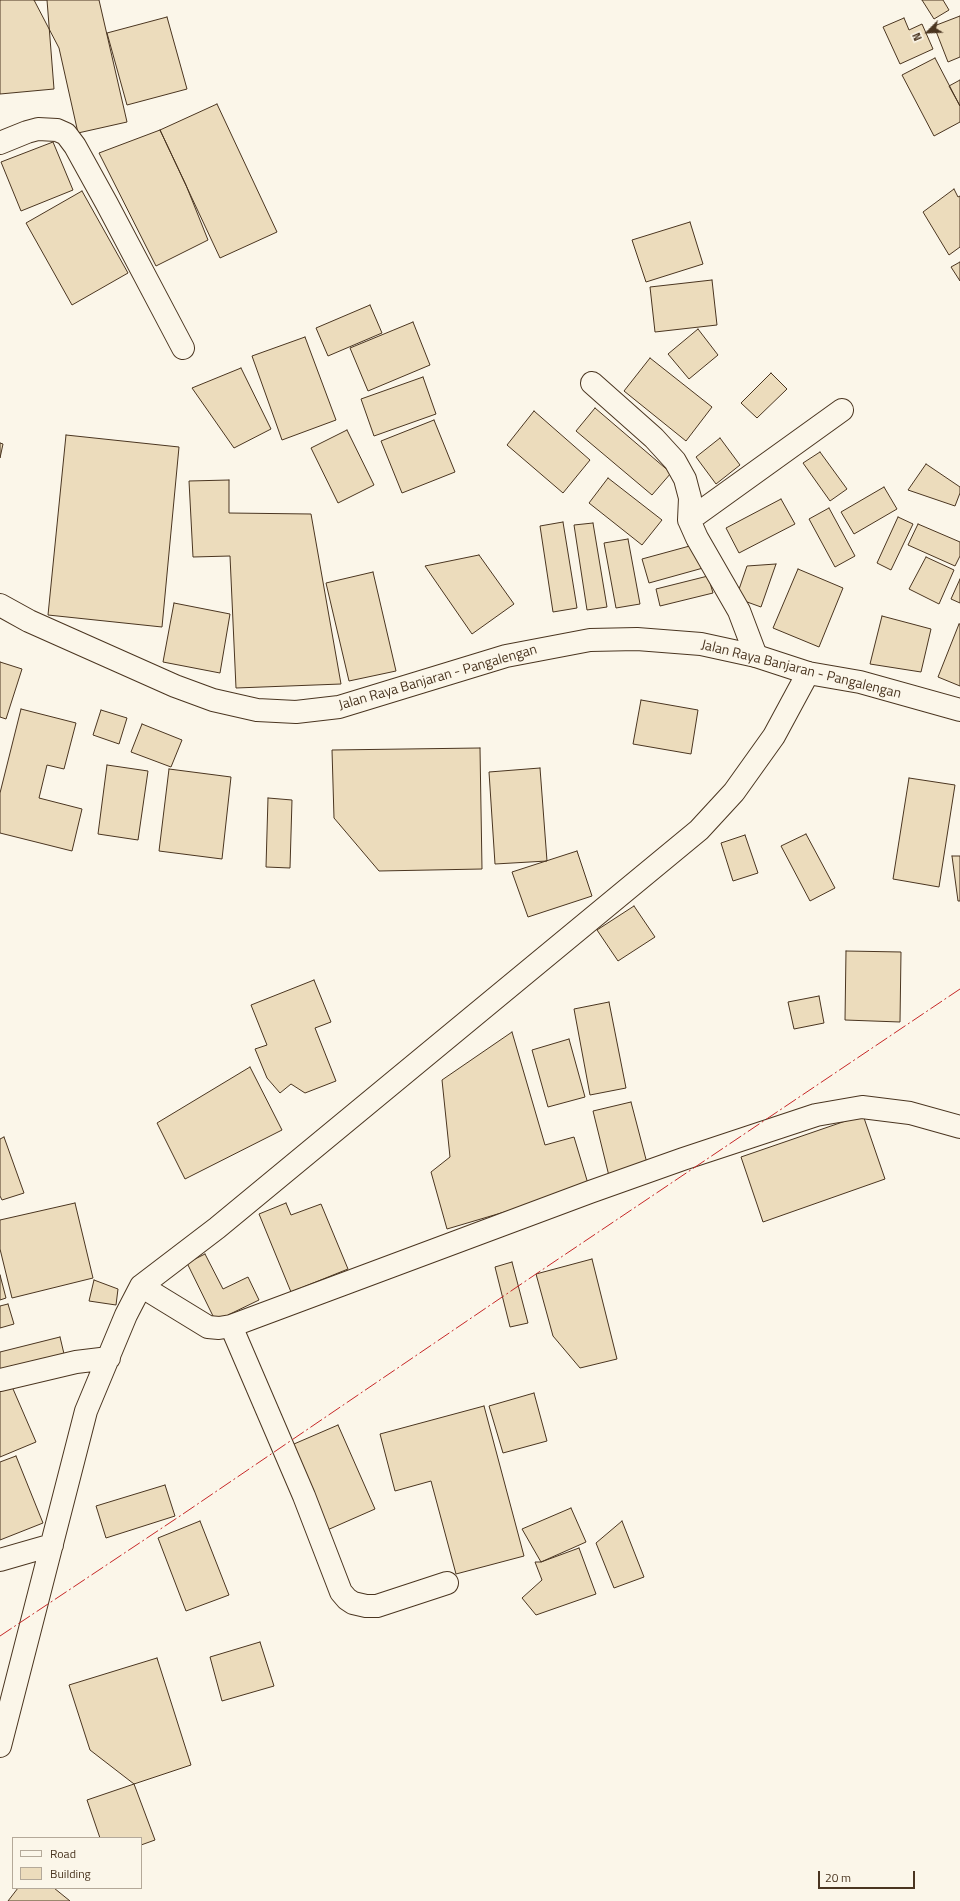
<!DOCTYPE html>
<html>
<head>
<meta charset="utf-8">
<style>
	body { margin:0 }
	#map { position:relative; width:960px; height:1901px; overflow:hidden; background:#fbf6e9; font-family:"Titillium Web",sans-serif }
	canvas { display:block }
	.legend { position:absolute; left:12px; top:1837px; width:130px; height:52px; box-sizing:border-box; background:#fbf6e9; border:1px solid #b4a999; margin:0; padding:5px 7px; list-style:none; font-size:12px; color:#4a3520 }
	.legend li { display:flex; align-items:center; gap:8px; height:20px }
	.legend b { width:20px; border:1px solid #b4a999 }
	.north { position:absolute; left:908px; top:12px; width:40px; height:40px; -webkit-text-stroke:3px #fbf6e9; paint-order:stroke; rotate:246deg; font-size:11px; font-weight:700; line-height:16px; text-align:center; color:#4a3520 }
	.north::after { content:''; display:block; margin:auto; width:14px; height:18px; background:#4a3520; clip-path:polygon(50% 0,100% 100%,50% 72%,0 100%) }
	.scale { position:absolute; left:818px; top:1871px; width:97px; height:18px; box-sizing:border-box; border:2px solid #4a3520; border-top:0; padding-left:5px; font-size:12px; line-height:14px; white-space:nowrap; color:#4a3520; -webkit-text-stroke:3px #fbf6e9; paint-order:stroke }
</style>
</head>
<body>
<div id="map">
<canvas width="960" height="1901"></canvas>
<ul class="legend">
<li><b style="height:5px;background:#fbf6e9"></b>Road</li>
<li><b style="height:11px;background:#ecdcbc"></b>Building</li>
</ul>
<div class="north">N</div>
<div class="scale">20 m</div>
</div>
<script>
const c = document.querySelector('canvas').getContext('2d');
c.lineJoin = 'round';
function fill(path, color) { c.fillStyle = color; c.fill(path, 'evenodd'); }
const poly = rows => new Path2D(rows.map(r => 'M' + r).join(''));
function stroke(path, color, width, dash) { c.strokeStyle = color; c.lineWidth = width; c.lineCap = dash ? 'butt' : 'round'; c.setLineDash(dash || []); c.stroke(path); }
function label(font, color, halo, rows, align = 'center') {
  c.font = font + ' "Titillium Web",sans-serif'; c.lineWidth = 3; c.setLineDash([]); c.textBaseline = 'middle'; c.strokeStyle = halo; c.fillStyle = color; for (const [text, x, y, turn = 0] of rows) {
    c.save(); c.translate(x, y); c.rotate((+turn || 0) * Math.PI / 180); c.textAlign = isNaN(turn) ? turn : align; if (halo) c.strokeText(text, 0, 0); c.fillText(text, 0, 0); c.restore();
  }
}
const building = poly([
	[0,0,47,0,54,89,0,94,0,0],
	[34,0,99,0,127,122,78,133,59,48,34,0],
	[922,0,943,0,949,10,934,19,922,0],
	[960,16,960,57,948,62,934,26,960,16],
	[167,17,187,89,127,105,107,33,167,17],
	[904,18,909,30,922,24,933,49,900,64,883,27,904,18],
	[935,58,960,106,960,122,934,136,902,75,935,58],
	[960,80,960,106,949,86,960,80],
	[217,104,277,232,220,258,160,130,217,104],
	[160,130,186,185,208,240,156,266,99,153,160,130],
	[53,142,73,190,21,211,1,162,53,142],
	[954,189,958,197,960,196,960,247,949,255,923,212,954,189],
	[82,191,128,273,72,305,26,223,82,191],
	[690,222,703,264,646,282,632,240,690,222],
	[960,262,960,281,951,267,960,262],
	[712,280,717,325,655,332,650,287,712,280],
	[370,305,382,333,328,356,316,328,370,305],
	[413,322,430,365,368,391,350,348,413,322],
	[698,329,718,355,689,379,668,354,698,329],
	[305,337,336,420,282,440,252,356,305,337],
	[650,358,712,407,686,441,624,391,650,358],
	[241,368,271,429,234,448,192,388,241,368],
	[771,373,787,389,757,418,741,403,771,373],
	[423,377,436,414,374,436,361,399,423,377],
	[595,408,671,473,652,495,576,431,595,408],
	[534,411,590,460,563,493,507,445,534,411],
	[434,420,455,472,402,493,381,441,434,420],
	[347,430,374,485,338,503,311,448,347,430],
	[66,435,179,447,162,627,48,615,66,435],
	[720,438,740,465,716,484,696,457,720,438],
	[0,443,3,444,0,458,0,443],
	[820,452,847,489,830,501,803,463,820,452],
	[926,464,960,487,960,493,955,506,908,490,926,464],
	[608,478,662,520,642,545,589,503,608,478],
	[229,480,229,513,311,514,341,684,236,688,230,556,193,557,189,481,229,480],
	[884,487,897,509,854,534,841,512,884,487],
	[781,499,795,524,739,553,726,528,781,499],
	[829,508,855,556,835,567,809,519,829,508],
	[898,517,913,524,891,570,877,563,898,517],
	[563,522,577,608,553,612,540,526,563,522],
	[593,523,607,607,587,610,574,525,593,523],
	[918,524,960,542,960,556,955,566,908,545,918,524],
	[628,539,640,604,616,608,604,543,628,539],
	[697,544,703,568,649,583,642,559,697,544],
	[479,555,514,604,472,634,425,566,479,555],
	[926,557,954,570,939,604,909,589,926,557],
	[776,564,761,607,736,598,747,566,776,564],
	[798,569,843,588,819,647,773,628,798,569],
	[373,572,396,671,349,681,326,583,373,572],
	[708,576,713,593,660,606,656,589,708,576],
	[960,579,960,603,951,599,960,579],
	[174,603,230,614,220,673,163,662,174,603],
	[882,616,931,629,921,672,870,664,882,616],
	[959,624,960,624,960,686,938,677,959,624],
	[0,662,22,669,6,719,0,717,0,662],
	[641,700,698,710,691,754,633,744,641,700],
	[21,709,76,723,64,769,47,765,39,798,82,809,72,851,0,833,0,793,21,709],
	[101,710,127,718,119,744,93,735,101,710],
	[142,724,182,740,171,767,131,752,142,724],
	[480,748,482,869,379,871,334,818,332,750,480,748],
	[107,765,148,771,138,840,98,834,107,765],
	[540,768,547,861,495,864,489,772,540,768],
	[169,769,231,777,222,859,159,851,169,769],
	[909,778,955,785,939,887,893,879,909,778],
	[268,798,292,800,290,868,266,867,268,798],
	[806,834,835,888,810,901,781,846,806,834],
	[745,835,758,873,733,881,721,843,745,835],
	[577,851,592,896,528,917,512,872,577,851],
	[952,856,960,856,960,901,958,901,952,856],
	[634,906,655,937,618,961,597,930,634,906],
	[846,951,901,952,900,1022,845,1020,846,951],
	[314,980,331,1022,315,1028,336,1081,305,1093,291,1084,280,1093,267,1078,255,1049,267,1045,251,1005,314,980],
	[819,996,824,1023,794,1029,788,1002,819,996],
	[609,1002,626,1088,590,1095,574,1009,609,1002],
	[512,1032,545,1145,574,1137,589,1187,447,1229,431,1172,450,1157,442,1080,512,1032],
	[569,1039,585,1097,548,1107,532,1050,569,1039],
	[250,1067,282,1130,185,1179,157,1123,250,1067],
	[631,1102,648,1167,609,1176,593,1111,631,1102],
	[863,1115,885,1179,763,1222,741,1157,863,1115],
	[4,1137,24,1193,2,1200,0,1196,0,1139,4,1137],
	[75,1203,93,1278,12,1298,0,1249,0,1220,75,1203],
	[286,1203,291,1215,321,1204,348,1269,291,1292,259,1214,286,1203],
	[205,1254,223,1289,248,1277,259,1300,228,1315,221,1323,213,1316,187,1263,205,1254],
	[592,1259,617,1359,580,1368,553,1336,536,1274,592,1259],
	[512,1262,528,1323,510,1327,495,1267,512,1262],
	[0,1275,6,1298,0,1300,0,1275],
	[94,1280,118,1289,116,1305,89,1301,94,1280],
	[8,1304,14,1324,0,1328,0,1306,8,1304],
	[60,1337,65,1358,0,1375,0,1352,60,1337],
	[10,1382,36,1442,0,1457,0,1386,10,1382],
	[534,1393,547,1441,503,1453,489,1406,534,1393],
	[484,1406,524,1556,456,1574,431,1481,395,1491,380,1434,484,1406],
	[338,1425,375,1509,325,1531,287,1447,338,1425],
	[16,1456,43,1523,0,1540,0,1462,16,1456],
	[165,1485,175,1516,106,1538,96,1506,165,1485],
	[571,1508,586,1542,541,1562,522,1529,571,1508],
	[200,1521,229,1595,186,1611,158,1538,200,1521],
	[622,1521,644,1577,614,1588,596,1543,622,1521],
	[579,1548,596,1594,536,1615,522,1598,542,1580,535,1562,541,1562,579,1548],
	[260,1642,274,1686,222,1701,210,1657,260,1642],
	[157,1658,191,1765,134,1784,90,1750,69,1685,157,1658],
	[134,1784,155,1840,141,1845,141,1838,100,1838,87,1800,134,1784],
	[18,1888,54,1888,70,1901,8,1901,18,1888]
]);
fill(building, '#ecdcbc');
stroke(building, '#4a3520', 1);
const minor = poly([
	[0,143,27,132,38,129,57,130,66,134,75,146,107,204,183,348],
	[592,383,654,438,675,461,685,479,690,498,689,520,697,538,739,611,756,656],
	[689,520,842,410],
	[141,1286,208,1327,219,1328,231,1326,304,1496,341,1592,347,1599,353,1603,366,1606,377,1606,447,1583],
	[231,1326,590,1192,683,1159,816,1115,862,1107,910,1113,960,1127],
	[0,1380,76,1362,109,1358],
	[0,1560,52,1545],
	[0,1746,86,1411,126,1315,141,1286,217,1228,699,830,734,792,774,736,808,673]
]);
const major = poly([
	[0,605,29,621,175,686,213,700,257,710,296,712,339,707,506,656,590,640,637,639,701,644,756,656,808,673,860,682,960,710]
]);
stroke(minor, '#4a3520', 24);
stroke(major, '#4a3520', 24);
stroke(minor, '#fbf6e9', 22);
stroke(major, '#fbf6e9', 22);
stroke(poly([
	[0,1636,180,1516,536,1274,960,989]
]), '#c62828', 1, [14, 3, 2, 3]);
label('14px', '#4a3520', '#fbf6e9', [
	["Jalan Raya Banjaran - Pangalengan",801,670,14],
	["Jalan Raya Banjaran - Pangalengan",438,678,-16]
]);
</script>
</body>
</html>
